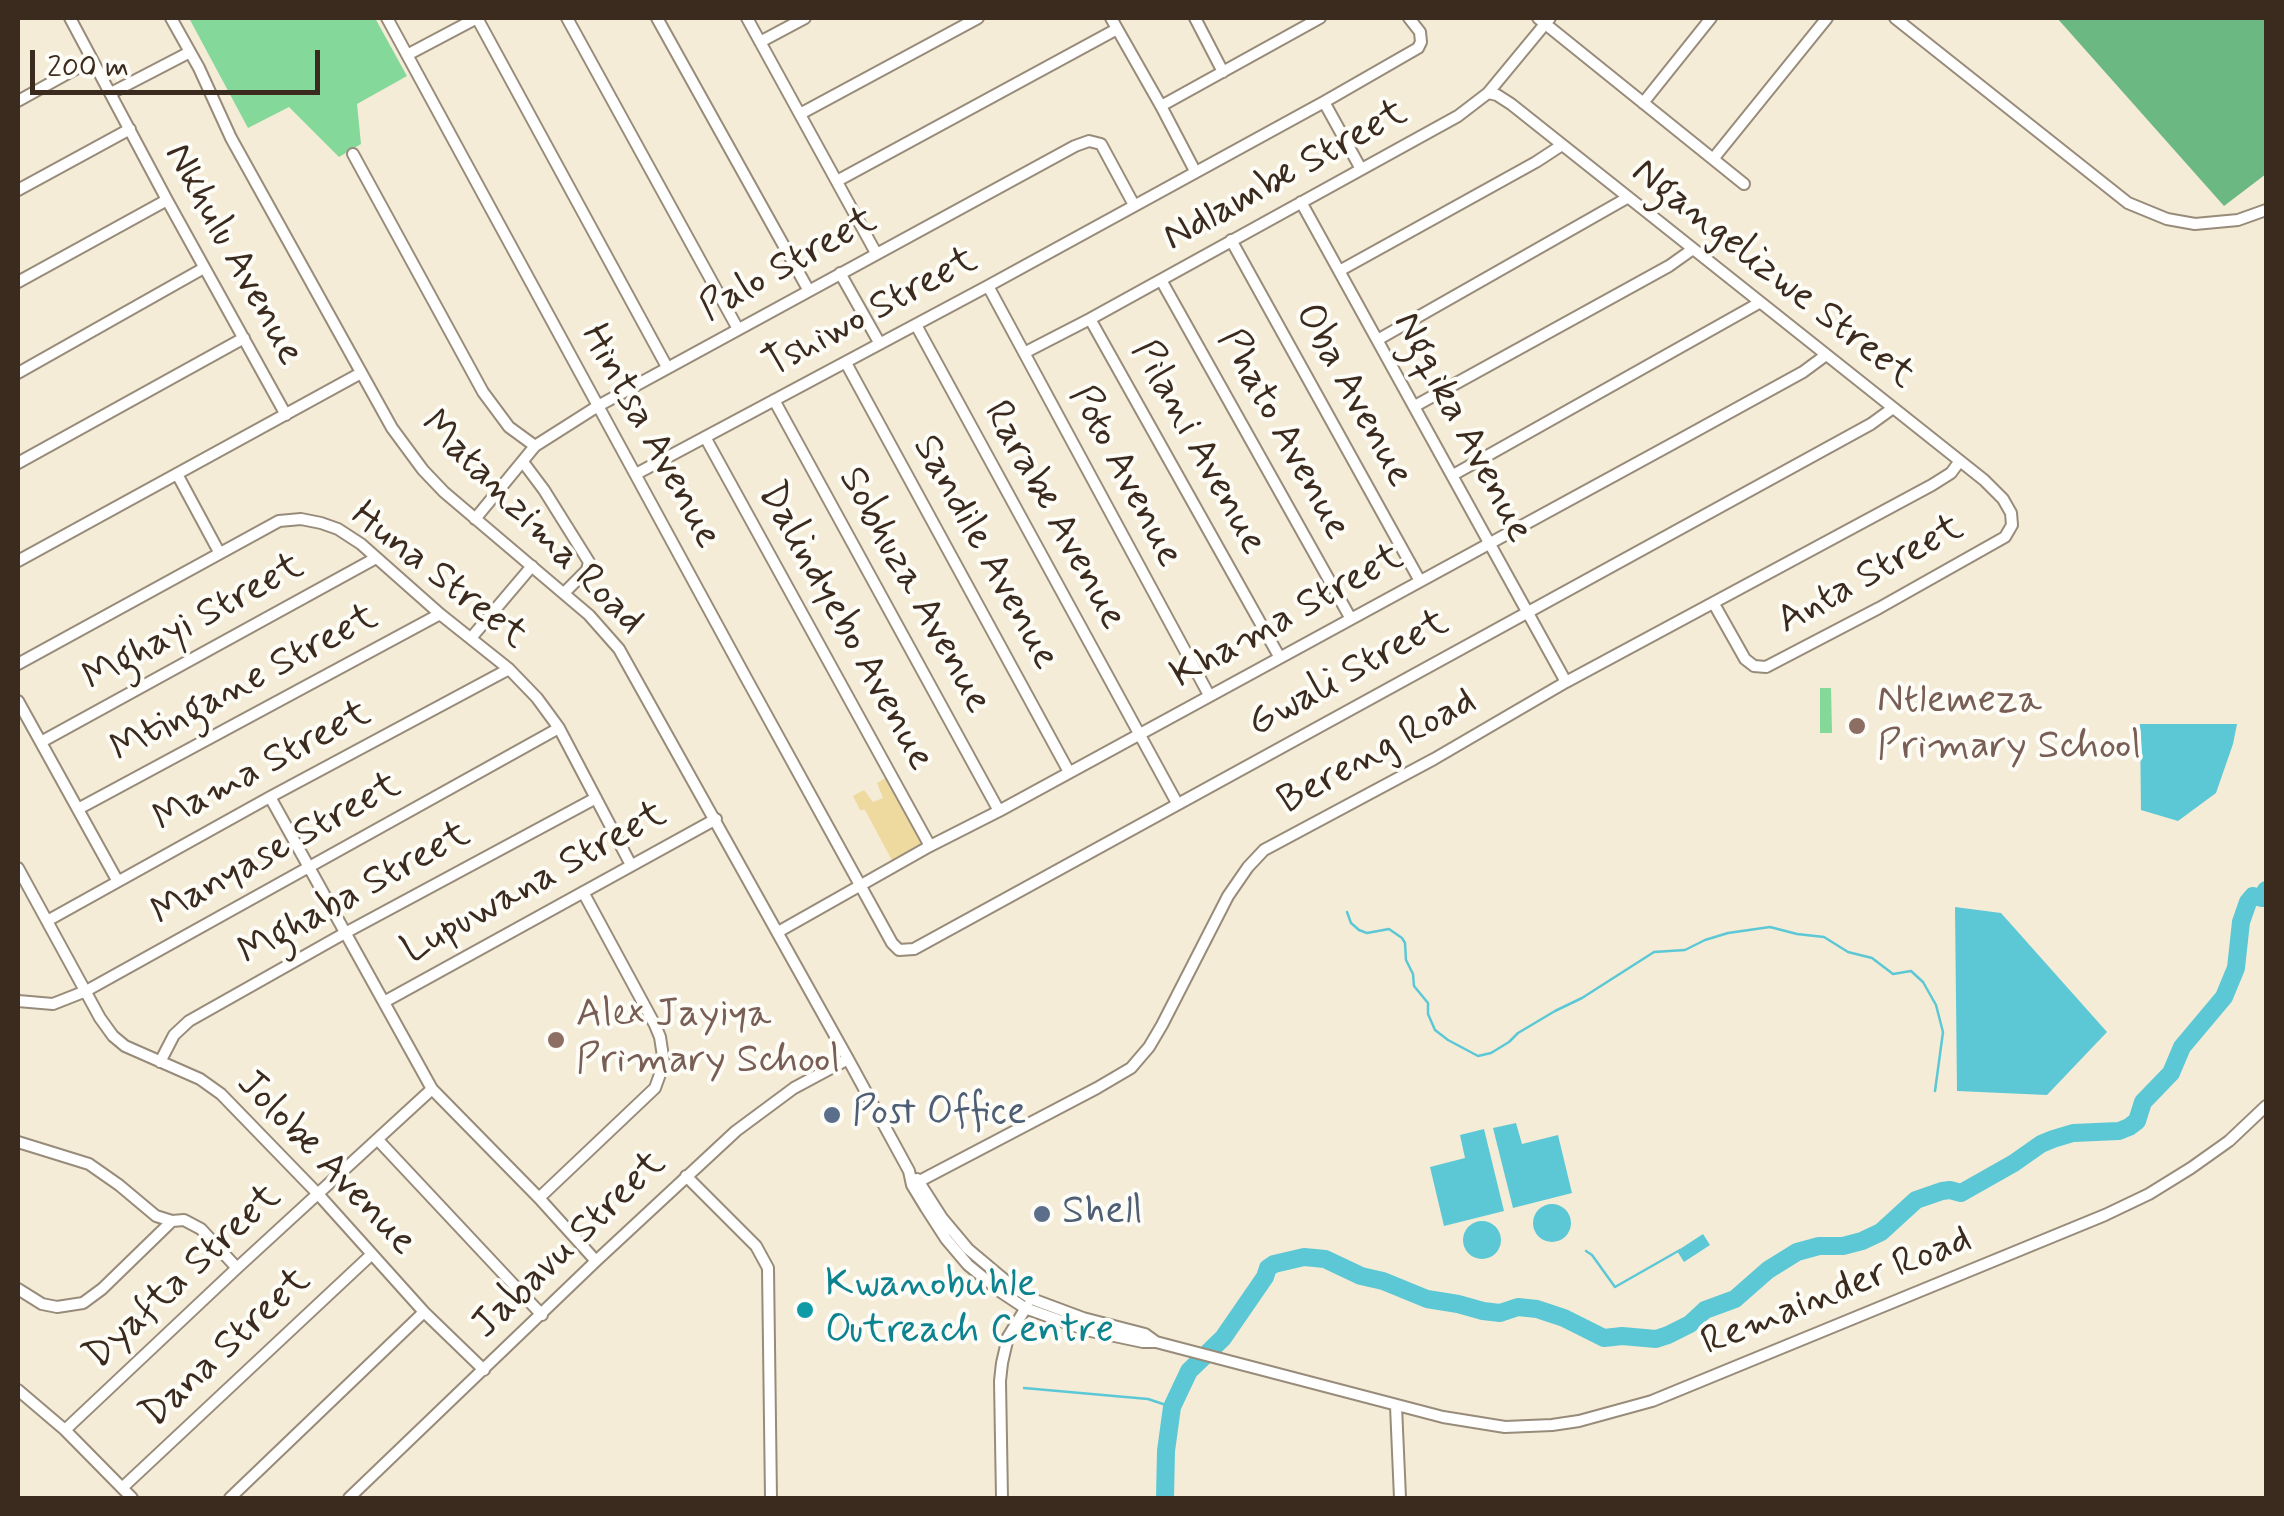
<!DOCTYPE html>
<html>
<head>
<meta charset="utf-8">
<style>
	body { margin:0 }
	#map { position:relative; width:2284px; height:1516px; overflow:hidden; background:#f4ecd7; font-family:Mynerve,sans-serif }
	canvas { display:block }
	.frame { position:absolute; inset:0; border:20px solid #3b2a1e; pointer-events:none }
	.scale { position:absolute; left:30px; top:50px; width:290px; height:45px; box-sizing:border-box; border:5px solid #3b2a1e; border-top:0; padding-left:12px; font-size:30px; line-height:35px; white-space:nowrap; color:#3b2a1e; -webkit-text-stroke:8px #fdfcf7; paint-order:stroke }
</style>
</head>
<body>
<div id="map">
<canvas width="2284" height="1516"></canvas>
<div class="frame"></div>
<div class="scale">200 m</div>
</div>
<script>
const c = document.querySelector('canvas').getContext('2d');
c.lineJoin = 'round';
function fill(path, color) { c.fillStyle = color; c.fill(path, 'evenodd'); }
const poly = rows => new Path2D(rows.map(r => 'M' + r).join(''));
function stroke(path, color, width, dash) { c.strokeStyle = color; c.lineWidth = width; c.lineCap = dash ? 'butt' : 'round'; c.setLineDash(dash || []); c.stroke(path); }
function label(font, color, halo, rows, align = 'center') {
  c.font = font + ' Mynerve,sans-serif'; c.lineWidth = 8; c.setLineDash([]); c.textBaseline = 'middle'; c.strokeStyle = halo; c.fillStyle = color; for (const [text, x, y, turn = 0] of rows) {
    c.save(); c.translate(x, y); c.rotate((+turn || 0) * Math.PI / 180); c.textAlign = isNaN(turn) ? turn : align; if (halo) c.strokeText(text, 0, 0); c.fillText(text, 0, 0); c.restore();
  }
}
fill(poly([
	[189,18,375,18,407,76,357,104,361,144,339,157,289,107,248,128],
	[1820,688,1831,688,1832,733,1820,733]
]), '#84d89a');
fill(poly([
	[2057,18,2266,18,2266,174,2224,206]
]), '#6bb882');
fill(poly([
	[887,777,915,827,921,843,919,849,894,864,865,810,860,810,853,796,864,790,873,802,883,798,877,783]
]), '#eeda9e');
fill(poly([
	[2237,724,2233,744,2216,793,2178,821,2141,810,2140,724],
	[1955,907,2001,913,2107,1032,2047,1095,1957,1091],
	[1516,1123,1522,1144,1558,1135,1572,1193,1513,1208,1493,1128],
	[1484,1129,1504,1211,1444,1226,1430,1167,1465,1158,1460,1135],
	'1533 1223a19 19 0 1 1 38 0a19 19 0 1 1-38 0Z',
	'1463 1240a19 19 0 1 1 38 0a19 19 0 1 1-38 0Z',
	[1703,1234,1710,1245,1684,1262,1677,1251]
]), '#5cc8d5');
stroke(poly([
	[1347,912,1351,923,1359,930,1367,933,1389,929,1402,938,1405,943,1406,960,1413,974,1414,986,1428,1003,1428,1014,1435,1030,1448,1040,1478,1056,1491,1053,1509,1042,1518,1033,1555,1011,1582,998,1654,952,1685,950,1705,940,1728,933,1770,927,1797,934,1824,937,1848,952,1872,958,1893,974,1911,971,1923,982,1936,1005,1943,1032,1935,1091],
	[1586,1251,1592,1255,1615,1287,1680,1250],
	[1024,1388,1148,1399,1172,1407]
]), '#5cc8d5', 2.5);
stroke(poly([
	[1165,1498,1166,1451,1172,1407,1189,1371,1223,1338,1265,1277,1268,1268,1274,1264,1304,1257,1325,1259,1361,1276,1383,1281,1427,1299,1458,1304,1483,1311,1500,1313,1518,1307,1537,1309,1564,1318,1604,1338,1622,1336,1656,1339,1668,1335,1690,1324,1705,1310,1735,1299,1768,1270,1797,1252,1819,1246,1843,1246,1862,1241,1881,1232,1916,1200,1942,1191,1950,1190,1961,1193,2014,1163,2041,1144,2053,1139,2073,1133,2119,1131,2129,1127,2137,1121,2143,1102,2171,1073,2182,1047,2224,997,2236,968,2241,922,2248,902,2253,896,2262,898,2266,890]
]), '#5cc8d5', 18);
const minor = poly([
	[70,18,167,200,286,415],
	[171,18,199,68,231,138,392,428,423,470,444,492,589,615,619,649,848,1059,909,1171,912,1185,926,1208,946,1239,968,1265,1001,1292,1025,1308,1086,1330,1143,1342,1156,1342,1443,1417,1505,1427,1552,1425,1579,1421,1652,1401,2105,1215,2149,1194,2191,1168,2229,1141,2266,1106],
	[387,18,745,676,892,943,899,950,914,949,1871,424,1893,408],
	[477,18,667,367],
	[567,18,738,329],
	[657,18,809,291],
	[747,18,876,253],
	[1111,18,1161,106,1195,171],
	[1195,18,1223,72],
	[1538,18,1744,184],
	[1895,18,2128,203,2167,219,2195,224,2238,220,2266,210],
	[760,42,805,18],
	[407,55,477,18],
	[111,93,190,52],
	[1488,93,1497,95,1511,104,1984,480,2003,499,2011,513,2012,525,2005,537,1879,608,1766,667,1754,666,1745,659,1714,604],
	[18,101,92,60],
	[1324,102,1361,169],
	[1643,103,1711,18],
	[1161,106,1320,18],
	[800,114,978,18],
	[353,154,483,392,509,427,535,446],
	[1713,159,1827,18],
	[837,181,1117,29],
	[18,190,130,129],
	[1301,202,1566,682],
	[1231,240,1420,581],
	[1341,270,1536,162,1562,145],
	[840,273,880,344],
	[1161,280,1351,619],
	[18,282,167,200],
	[988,286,1209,695],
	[1090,319,1280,658],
	[916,325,1177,803],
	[1379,339,1627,198],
	[1024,353,1090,319,1458,116,1488,93,1550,18],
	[846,363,1069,772],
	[18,373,204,268],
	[774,400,999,811],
	[1415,406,1669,266,1693,249],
	[705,437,930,846],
	[523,462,544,490,589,562,587,570,564,593],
	[18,463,244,338],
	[177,474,219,552],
	[636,474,988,286,1324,102,1418,48,1421,42,1420,32,1409,18],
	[1453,475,1759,303],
	[475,519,535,446,598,406,1075,146,1089,141,1101,144,1134,205],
	[18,561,361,373],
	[471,638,532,566],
	[18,664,279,521,301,519,321,523,338,529,361,544,440,614,509,669,537,698,559,728,631,865],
	[18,701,117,880],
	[41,742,376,558],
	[270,797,432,1089,539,1198,596,1261],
	[78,809,440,614],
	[18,868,100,1018,113,1036,125,1046,200,1079,221,1094,318,1194,424,1312,484,1370],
	[47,921,270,797,509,669],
	[778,932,930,846,999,811,1683,438,1803,372,1826,355],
	[18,1001,53,1004,86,991,559,728],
	[384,1002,716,819],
	[160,1062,174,1035,189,1021,345,933,596,798],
	[378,1140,542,1315],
	[18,1142,89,1164,119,1185,156,1216,172,1221],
	[686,1176,756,1246,768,1268,771,1498],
	[917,1179,942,1218,968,1249,1012,1286,1032,1299,1083,1318,1145,1334,1156,1342],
	[912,1185,1097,1088,1131,1068,1149,1047,1162,1025,1228,896,1248,867,1264,850,1434,759,1566,682,1932,485,1951,473,1959,462],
	[539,1198,655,1088,664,1063,660,1037,655,1025,583,892],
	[18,1289,42,1304,57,1307,83,1303,102,1289,172,1221,184,1220,201,1229,237,1268],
	[18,1390,65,1430,132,1498],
	[1396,1406,1400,1498],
	[65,1430,237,1268,432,1089],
	[122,1488,372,1254],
	[230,1498,424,1312],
	[349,1498,596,1261,736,1131,794,1088,848,1059],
	[1002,1498,1000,1381,1002,1363,1008,1337,1027,1306]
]);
stroke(minor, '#988b7a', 14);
stroke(minor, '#fff', 10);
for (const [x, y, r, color] of [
	[1857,726,10,"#8d6e63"],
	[556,1040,10,"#8d6e63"],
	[832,1115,10,"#5c6f8a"],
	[1042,1214,10,"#5c6f8a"],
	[805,1310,10,"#0f9aa8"]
]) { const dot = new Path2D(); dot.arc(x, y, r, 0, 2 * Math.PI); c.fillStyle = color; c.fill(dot); stroke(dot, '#fdfcf7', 4); }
label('40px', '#3b2a1e', '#fdfcf7', [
	["Ndlambe Street",1286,177,-29],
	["Nkhulu Avenue",232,255,61],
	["Palo Street",789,266,-29],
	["Ngangelizwe Street",1772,275,38],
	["Tshiwo Street",871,314,-28],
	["Oba Avenue",1352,396,61],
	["Ngqika Avenue",1461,428,62],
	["Phato Avenue",1282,435,61],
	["Hintsa Avenue",649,437,61],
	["Pilani Avenue",1197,448,61],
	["Poto Avenue",1124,477,62],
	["Rarabe Avenue",1053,516,61],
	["Matanzima Road",531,524,45],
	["Sandile Avenue",984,553,61],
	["Anta Street",1871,576,-29],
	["Huna Street",438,577,38],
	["Sobhuza Avenue",913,591,61],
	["Khama Street",1288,618,-29],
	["Mghayi Street",194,624,-29],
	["Dalindyebo Avenue",844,627,61],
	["Gwali Street",1349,675,-29],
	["Mtingane Street",245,685,-28],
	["Bereng Road",1378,753,-29],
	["Mama Street",263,768,-28],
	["Manyase Street",277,851,-29],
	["Lupuwana Street",535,884,-29],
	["Mghaba Street",355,895,-29],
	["Jolobe Avenue",325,1164,46],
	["Jabavu Street",570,1246,-44],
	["Dyafta Street",184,1278,-43],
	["Remainder Road",1837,1293,-22],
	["Dana Street",227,1349,-43]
]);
label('40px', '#785e54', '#fdfcf7', [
	["Ntlemeza",1877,703],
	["Primary School",1877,749],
	["Alex Jayiya",576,1017],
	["Primary School",576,1063]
], 'left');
label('40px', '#4e5e75', '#fdfcf7', [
	["Post Office",852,1115],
	["Shell",1062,1214]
], 'left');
label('40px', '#0d838f', '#fdfcf7', [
	["Kwanobuhle",825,1287],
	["Outreach Centre",825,1333]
], 'left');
</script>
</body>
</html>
